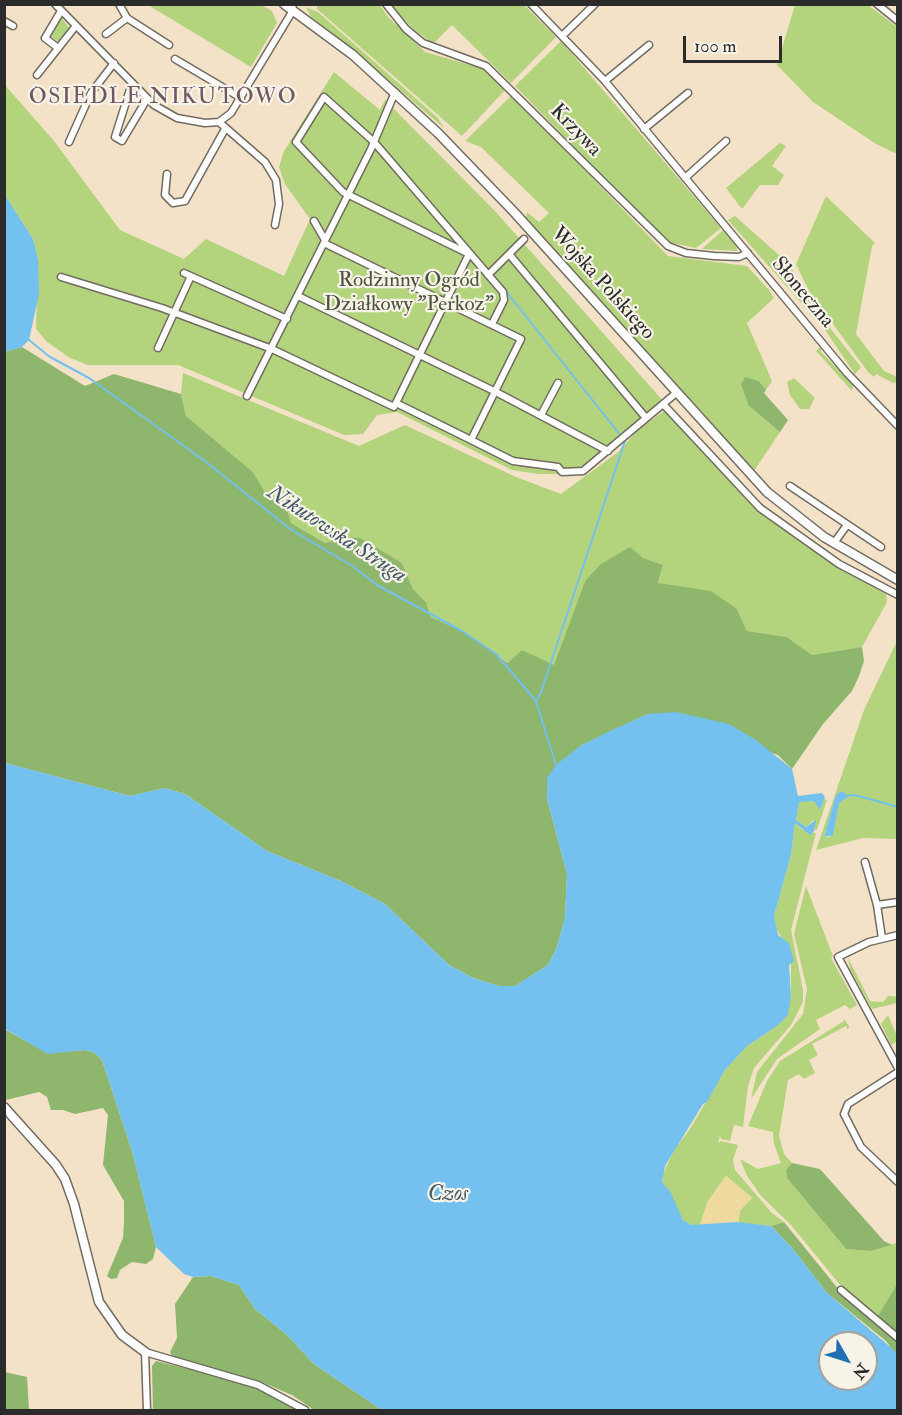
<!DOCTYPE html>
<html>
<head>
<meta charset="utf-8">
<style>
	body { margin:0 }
	#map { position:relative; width:902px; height:1415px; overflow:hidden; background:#f3e2c8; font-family:"IM FELL Double Pica",serif }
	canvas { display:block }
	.frame { position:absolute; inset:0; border:6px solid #2b2b2b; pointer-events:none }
	.north { position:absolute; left:818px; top:1331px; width:60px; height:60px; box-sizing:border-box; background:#f7f3e8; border:2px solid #a5a39c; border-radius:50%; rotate:129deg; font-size:16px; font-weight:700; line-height:24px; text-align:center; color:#2b2b2b }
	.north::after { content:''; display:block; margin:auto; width:21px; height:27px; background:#1f6fb2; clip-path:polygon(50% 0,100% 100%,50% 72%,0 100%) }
	.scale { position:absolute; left:683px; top:36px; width:99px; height:27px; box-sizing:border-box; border:3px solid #2b2b2b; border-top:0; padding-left:8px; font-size:18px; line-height:21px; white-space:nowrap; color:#2b2b2b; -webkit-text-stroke:4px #f7f3e8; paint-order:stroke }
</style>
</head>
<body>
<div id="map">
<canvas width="902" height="1415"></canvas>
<div class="frame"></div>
<div class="north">N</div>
<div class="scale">100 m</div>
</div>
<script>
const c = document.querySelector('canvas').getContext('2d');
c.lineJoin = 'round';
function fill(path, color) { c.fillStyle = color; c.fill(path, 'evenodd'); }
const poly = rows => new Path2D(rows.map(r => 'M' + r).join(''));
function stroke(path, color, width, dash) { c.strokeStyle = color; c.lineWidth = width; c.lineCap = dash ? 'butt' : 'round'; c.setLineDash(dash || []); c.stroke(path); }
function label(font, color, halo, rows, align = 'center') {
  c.font = font + ' "IM FELL Double Pica",serif'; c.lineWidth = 4.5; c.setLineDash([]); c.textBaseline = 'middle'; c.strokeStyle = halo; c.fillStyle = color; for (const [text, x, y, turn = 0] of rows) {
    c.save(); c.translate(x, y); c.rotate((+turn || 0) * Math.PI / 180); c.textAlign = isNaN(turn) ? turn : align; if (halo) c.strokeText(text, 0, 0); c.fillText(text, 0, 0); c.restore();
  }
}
fill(poly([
	[148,5,261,5,272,11,277,23,251,67],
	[317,5,380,5,388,17,425,52,484,69,507,88,462,136,317,9],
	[391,5,524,5,556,37,511,83,452,25,433,44,411,27],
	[795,5,868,5,897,27,897,154,876,144,813,102,777,65],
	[306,7,318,12,438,118,444,128,343,41,311,17],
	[61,17,70,29,60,43,49,35],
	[561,41,721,228,696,248,667,242,515,86],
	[334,72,380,110,385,100,495,211,664,402,572,474,538,474,512,470,397,412,377,415,363,434,344,435,178,365,88,365,70,358,47,342,36,329,38,259,33,239,5,195,4,84,54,141,120,230,184,259,206,239,284,276,310,219,285,184,279,167,284,151],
	[512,95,668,256,747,266,769,290,774,298,747,323,772,381,766,390,759,381,749,406,780,432,754,471,526,218,527,212,539,222,549,213,481,147,465,141],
	[780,143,786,146,772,166,784,175,778,185,760,185,742,209,726,188],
	[826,196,875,243,872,246,856,334,884,371,897,377,897,382,893,383,876,374,874,377,868,372,809,291,796,264],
	[735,216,788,263,818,313,861,367,855,374,825,330,728,220],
	[723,230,737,246,737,251,702,249],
	[821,346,821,352,853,384,852,391,816,351],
	[183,373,359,446,405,425,516,477,561,494,618,452,638,430,664,411,760,512,835,565,886,594,887,602,862,647,812,655,787,637,747,631,737,609,658,584,663,565,643,558,585,581,554,666,522,650,509,663,464,633,431,617,426,602,413,589,402,563,344,537,325,543,291,523,287,509,266,494,253,472,186,416,181,394],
	[794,378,815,398,809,409,800,409,790,395,787,382],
	[897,641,897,839,863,838,816,850,864,710],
	[841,791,847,798,839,803,833,832,829,837,824,837,836,795],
	[824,799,827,800,817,830,815,830,814,820,806,827,796,820,799,801,815,801,820,810],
	[795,823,803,830,816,833,791,930,803,990,803,1002,791,1025,754,1068,748,1086,743,1127,734,1125,730,1141,721,1139,720,1136,718,1143,721,1141,738,1145,733,1160,735,1170,772,1213,784,1222,771,1226,738,1223,740,1210,752,1198,726,1176,708,1201,700,1225,691,1225,683,1220,662,1182,663,1174,674,1150,690,1129,725,1070,747,1046,777,1026,791,996,791,962,785,943,775,927,774,916,791,855],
	[806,886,833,956,831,958,857,1005,850,1009,845,1005,816,1020,820,1029,777,1059,751,1099,757,1072,803,1014,807,989,794,934],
	[848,958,870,1001,883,1002,888,996,892,996,897,997,897,1003,872,1009,850,969],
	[888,1015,897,1036,897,1041,891,1045,881,1024],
	[843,1018,849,1026,848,1030,846,1026,812,1044,818,1055,809,1060,815,1073,804,1079,799,1074,788,1080,779,1136,784,1154,792,1163,786,1170,787,1178,846,1249,871,1251,897,1243,897,1284,877,1317,849,1296,791,1225,761,1196,747,1176,740,1159,758,1169,781,1163,774,1144,773,1132,748,1126,767,1081,780,1061,844,1021]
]), '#b3d47c');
fill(poly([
	[22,347,85,386,114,374,181,394,186,416,253,472,266,494,287,509,291,523,325,543,344,537,360,538,402,563,413,589,426,602,431,617,468,634,508,663,522,650,554,665,585,581,601,564,630,547,643,558,663,565,658,583,711,591,737,609,747,631,787,637,812,655,862,647,864,661,859,676,852,691,823,724,792,769,778,755,648,714,580,746,547,799,567,874,565,918,557,947,548,965,515,986,499,986,473,978,449,965,385,904,341,881,267,851,185,794,165,788,130,796,5,763,4,352],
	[745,377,759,381,766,390,764,393,788,420,780,432,749,406,741,384],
	[4,1029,48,1053,85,1050,95,1053,102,1060,132,1151,156,1247,153,1259,146,1264,132,1262,120,1270,117,1278,111,1279,107,1276,123,1238,124,1222,124,1201,103,1165,108,1115,103,1108,75,1114,63,1110,51,1110,47,1097,39,1092,6,1100],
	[792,1163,820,1169,884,1241,892,1245,871,1251,846,1249,787,1178,786,1170],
	[784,1222,848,1301,897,1341,897,1356,886,1341,827,1293,793,1249,771,1226],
	[211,1276,239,1285,255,1309,287,1335,314,1364,382,1410,314,1410,292,1395,259,1381,173,1357,170,1352,177,1338,175,1304,193,1277],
	[897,1284,897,1335,877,1317],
	[156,1361,245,1383,300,1410,153,1410,152,1366],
	[5,1372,27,1377,29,1410,5,1410]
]), '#8eb66c');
fill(poly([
	[726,1176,752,1198,740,1210,738,1223,700,1225,708,1201]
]), '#eeda9e');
fill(poly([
	[5,195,33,239,38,259,39,294,29,340,22,347,5,352],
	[676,712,729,724,756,740,792,769,798,796,822,793,825,797,820,810,814,801,799,802,796,820,806,827,816,820,814,831,810,835,795,823,791,855,774,916,778,935,789,943,794,961,789,965,791,996,788,1015,777,1026,747,1046,725,1070,707,1102,703,1104,665,1166,662,1182,670,1191,683,1220,691,1225,737,1222,771,1226,793,1249,827,1293,895,1351,898,1356,897,1410,382,1410,314,1364,287,1335,255,1309,239,1285,211,1276,193,1277,184,1274,156,1247,132,1151,102,1060,95,1053,85,1050,48,1054,5,1029,5,763,130,796,165,788,185,794,267,851,341,881,385,904,449,965,473,978,499,986,515,986,548,965,557,947,565,918,567,874,547,799,547,778,556,765,580,746,612,730,648,714],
	[830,1343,866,1343,866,1379,830,1379],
	[841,791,846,794,847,798,839,803,833,835,824,837,836,795]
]), '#74c0ee');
stroke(poly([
	[493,275,625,441,541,692,536,701],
	[29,340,50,357,89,378,205,461,290,529,354,567,377,585,462,631,496,654,536,701,556,765],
	[845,796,855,795,898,807]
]), '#74c0ee', 2);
const street = poly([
	[55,4,154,105,177,118,205,123,219,122,231,113,289,17,293,10,292,4],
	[119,4,127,18,169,45],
	[386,4,406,29,423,43,486,66,668,246,686,253,714,256,739,257,748,253],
	[531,4,605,81,847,373,898,426],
	[877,4,898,21],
	[4,21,13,26],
	[106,34,127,18],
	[562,36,595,4],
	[58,48,45,38,61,11],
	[175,59,241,98],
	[37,75,75,27],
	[605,81,649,45],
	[132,83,115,137,122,141,147,99],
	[219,122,265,162,276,180,279,204,275,225],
	[644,129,688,93],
	[69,142,91,93,114,63],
	[167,174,165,195,173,203,185,201,225,129],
	[685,178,726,141],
	[314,221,325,240],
	[324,243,521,339,471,440,513,461,558,467,562,472,583,471,675,394],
	[469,254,343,192,296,142,324,97,374,142,503,292,504,300,492,324],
	[509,254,646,418],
	[184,273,287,319],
	[488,275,524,239],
	[61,277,162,308,272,349,394,407,469,254],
	[298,296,494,391,608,451],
	[158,348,191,276],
	[247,396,371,149,395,92],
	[396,403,471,440],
	[663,404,760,508,839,564,898,595],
	[541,415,558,383],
	[790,486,881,547],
	[834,543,847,525],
	[865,862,877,905],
	[898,935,869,942,838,957,898,1068],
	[882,938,877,905,898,902],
	[898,1072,848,1104,844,1114,861,1147,898,1182],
	[841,1290,898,1338],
	[147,1410,145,1352,258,1385,305,1410]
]);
const secondary = poly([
	[284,4,353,55,438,133,514,212,767,492,824,537,898,580],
	[4,1107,56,1165,65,1179,74,1204,99,1302,122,1335,145,1352]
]);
stroke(street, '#716b62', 9);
stroke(secondary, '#716b62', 11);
stroke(street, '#fff', 6);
stroke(secondary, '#fff', 8);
label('21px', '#2b2b2b', '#f7f3e8', [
	["Krzywa",575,131,46],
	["Wojska Polskiego",602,284,48],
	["Słoneczna",802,293,50]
]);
label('21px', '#4d553f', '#f7f3e8', [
	["Rodzinny Ogród",409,281],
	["Działkowy \"Perkoz\"",409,305]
]);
c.letterSpacing = '1.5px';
label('22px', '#705860', '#f7f3e8', [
	["OSIEDLE NIKUTOWO",163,98]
]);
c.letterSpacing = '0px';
label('italic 22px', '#415866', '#f7f3e8', [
	["Nikutowska Struga",336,535,33],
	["Czos",448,1195]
]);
</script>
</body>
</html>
